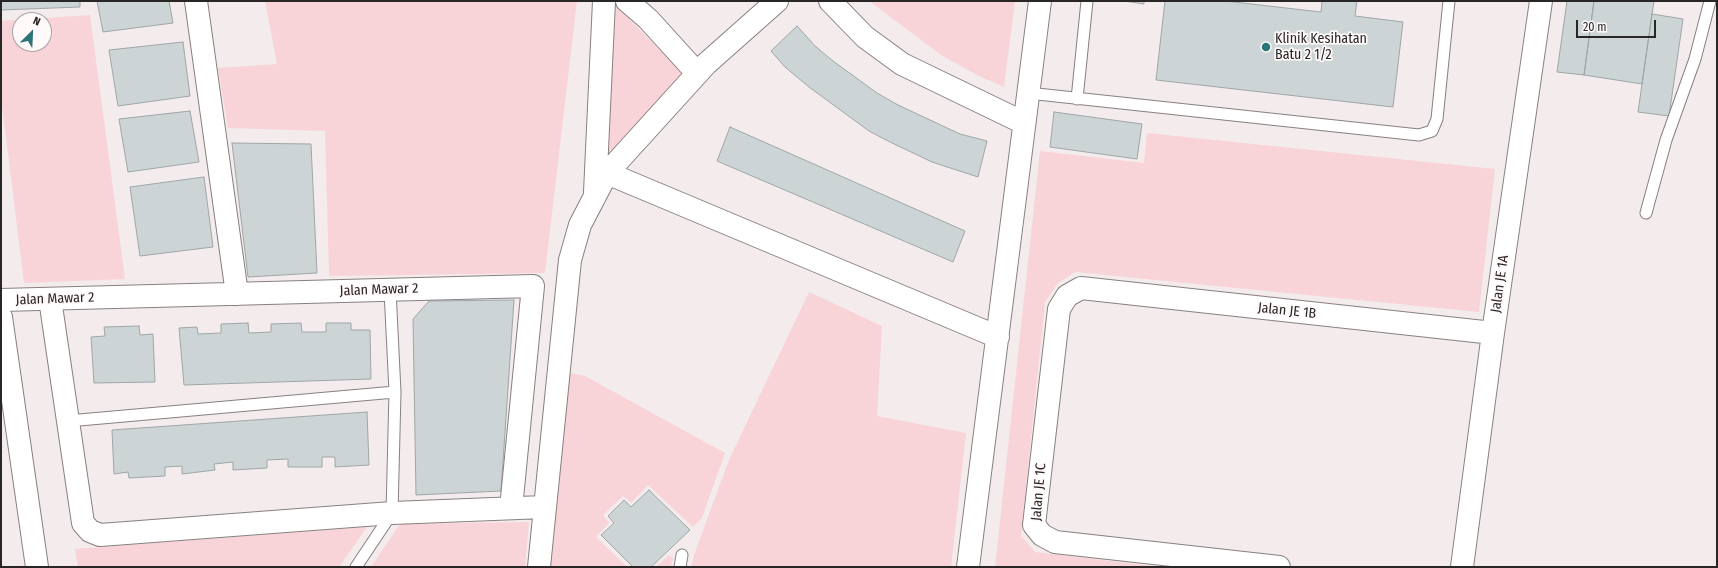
<!DOCTYPE html>
<html>
<head>
<meta charset="utf-8">
<style>
	body { margin:0 }
	#map { position:relative; width:1718px; height:568px; overflow:hidden; background:#f4ebec; font-family:"Fira Sans Condensed",sans-serif }
	canvas { display:block }
	.frame { position:absolute; inset:0; border:2px solid #292626; pointer-events:none }
	.north { position:absolute; left:12px; top:12px; width:40px; height:40px; box-sizing:border-box; background:#fff9fa; border:1px solid #a9a5a5; border-radius:50%; rotate:24deg; font-size:11px; font-weight:700; line-height:16px; text-align:center; color:#292626 }
	.north::after { content:''; display:block; margin:auto; width:14px; height:18px; background:#2a747a; clip-path:polygon(50% 0,100% 100%,50% 72%,0 100%) }
	.scale { position:absolute; left:1576px; top:20px; width:80px; height:18px; box-sizing:border-box; border:2px solid #292626; border-top:0; padding-left:5px; font-size:12px; line-height:14px; white-space:nowrap; color:#292626; -webkit-text-stroke:3px #fff9fa; paint-order:stroke }
</style>
</head>
<body>
<div id="map">
<canvas width="1718" height="568"></canvas>
<div class="frame"></div>
<div class="north">N</div>
<div class="scale">20 m</div>
</div>
<script>
const c = document.querySelector('canvas').getContext('2d');
c.lineJoin = 'round';
function fill(path, color) { c.fillStyle = color; c.fill(path, 'evenodd'); }
const poly = rows => new Path2D(rows.map(r => 'M' + r).join(''));
function stroke(path, color, width, dash) { c.strokeStyle = color; c.lineWidth = width; c.lineCap = dash ? 'butt' : 'round'; c.setLineDash(dash || []); c.stroke(path); }
function label(font, color, halo, rows, align = 'center') {
  c.font = font + ' "Fira Sans Condensed",sans-serif'; c.lineWidth = 3.5; c.setLineDash([]); c.textBaseline = 'middle'; c.strokeStyle = halo; c.fillStyle = color; for (const [text, x, y, turn = 0] of rows) {
    c.save(); c.translate(x, y); c.rotate((+turn || 0) * Math.PI / 180); c.textAlign = isNaN(turn) ? turn : align; if (halo) c.strokeText(text, 0, 0); c.fillText(text, 0, 0); c.restore();
  }
}
fill(poly([
	[265,1,577,1,545,273,329,276,325,131,228,128,218,68,277,64],
	[869,1,1015,1,1004,87,979,76,941,55],
	[613,3,683,73,607,158],
	[90,15,125,279,24,283,1,97,1,21],
	[20,20,44,20,44,44,20,44],
	[1147,133,1495,169,1479,312,1075,272,1058,283,1045,302,1021,536,1035,552,1161,567,995,567,1040,151,1144,163],
	[809,292,882,326,877,416,966,433,951,567,691,567,694,555,729,460],
	[563,372,585,376,725,453,702,518,693,527,648,485,631,503,623,496,603,515,609,523,596,537,627,567,546,567],
	[529,522,525,567,371,567,400,524],
	[367,527,339,567,78,567,75,549],
	[669,555,673,558,671,567,656,567]
]), '#f8d4d8');
const building = poly([
	[1,1,80,1,80,7,1,10,1,1],
	[97,1,169,1,173,23,103,32,97,1],
	[1124,1,1144,1,1144,4,1124,1],
	[1165,1,1225,1,1321,12,1322,1,1357,1,1355,16,1403,22,1393,107,1156,80,1165,1],
	[1567,1,1594,1,1584,75,1557,72,1567,1],
	[1594,1,1654,1,1642,84,1584,75,1594,1],
	[1652,14,1683,19,1669,116,1638,112,1652,14],
	[797,26,815,46,833,61,877,93,898,105,960,134,987,141,978,177,932,162,890,142,869,131,809,87,785,67,771,51,797,26],
	[183,42,190,96,118,106,109,50,183,42],
	[190,111,199,162,128,172,119,119,190,111],
	[1054,112,1142,124,1137,159,1050,147,1054,112],
	[730,127,965,231,953,262,717,161,730,127],
	[232,143,311,144,317,273,248,277,232,143],
	[204,177,213,247,140,256,130,187,204,177],
	[514,300,501,491,416,495,413,319,429,301,514,300],
	[248,323,249,333,271,332,271,324,301,323,302,332,326,332,326,323,351,323,351,330,370,330,371,379,184,385,179,328,197,327,198,334,221,333,221,324,248,323],
	[139,326,140,335,153,334,155,382,94,383,91,337,105,336,104,327,139,326],
	[367,412,369,465,335,467,335,457,322,457,322,467,288,467,288,459,267,460,267,468,233,470,233,462,214,464,215,470,182,474,182,466,165,467,165,476,129,478,128,472,114,474,112,430,367,412],
	[649,490,690,530,651,567,633,567,601,535,614,523,608,516,624,500,631,507,649,490]
]);
fill(building, '#ccd4d5');
stroke(building, '#9ea6a7', 1);
const lane = poly([
	[1028,93,1419,135,1432,131,1437,119,1449,1],
	[1077,99,1087,1],
	[1646,213,1666,140,1695,59,1710,1],
	[68,421,395,392],
	[356,567,392,513,395,392,390,290],
	[680,567,682,555]
]);
const street = poly([
	[196,1,237,294],
	[627,1,648,19,697,73],
	[830,1,865,37,902,64,1024,123],
	[607,173,998,337],
	[595,192,604,1],
	[50,299,83,523,90,531,100,535,392,513,544,507],
	[1,300,533,286,511,508],
	[539,567,570,260,580,225,607,173,706,64,777,1],
	[968,567,1040,1],
	[1279,567,1055,542,1042,535,1034,525,1059,309,1067,296,1081,288,1493,333],
	[1462,567,1493,333,1541,1]
]);
const secondary = poly([
	[1,317,37,567]
]);
stroke(lane, '#888080', 13);
stroke(street, '#888080', 24);
stroke(secondary, '#888080', 24);
stroke(lane, '#fff', 11);
stroke(street, '#fff', 22);
stroke(secondary, '#fff', 22);
for (const [x, y, r, color] of [
	[1266,47,5,"#2a747a"]
]) { const dot = new Path2D(); dot.arc(x, y, r, 0, 2 * Math.PI); c.fillStyle = color; c.fill(dot); stroke(dot, '#fff9fa', 1.5); }
label('14px', '#292626', '#fff9fa', [
	["Klinik Kesihatan",1275,39],
	["Batu 2 1/2",1275,55]
], 'left');
label('14px', '#292626', '#fff9fa', [
	["Jalan JE 1A",1500,284,-82],
	["Jalan Mawar 2",379,290,-2],
	["Jalan Mawar 2",55,299,-2],
	["Jalan JE 1B",1287,311,6],
	["Jalan JE 1C",1039,492,-85]
]);
</script>
</body>
</html>
